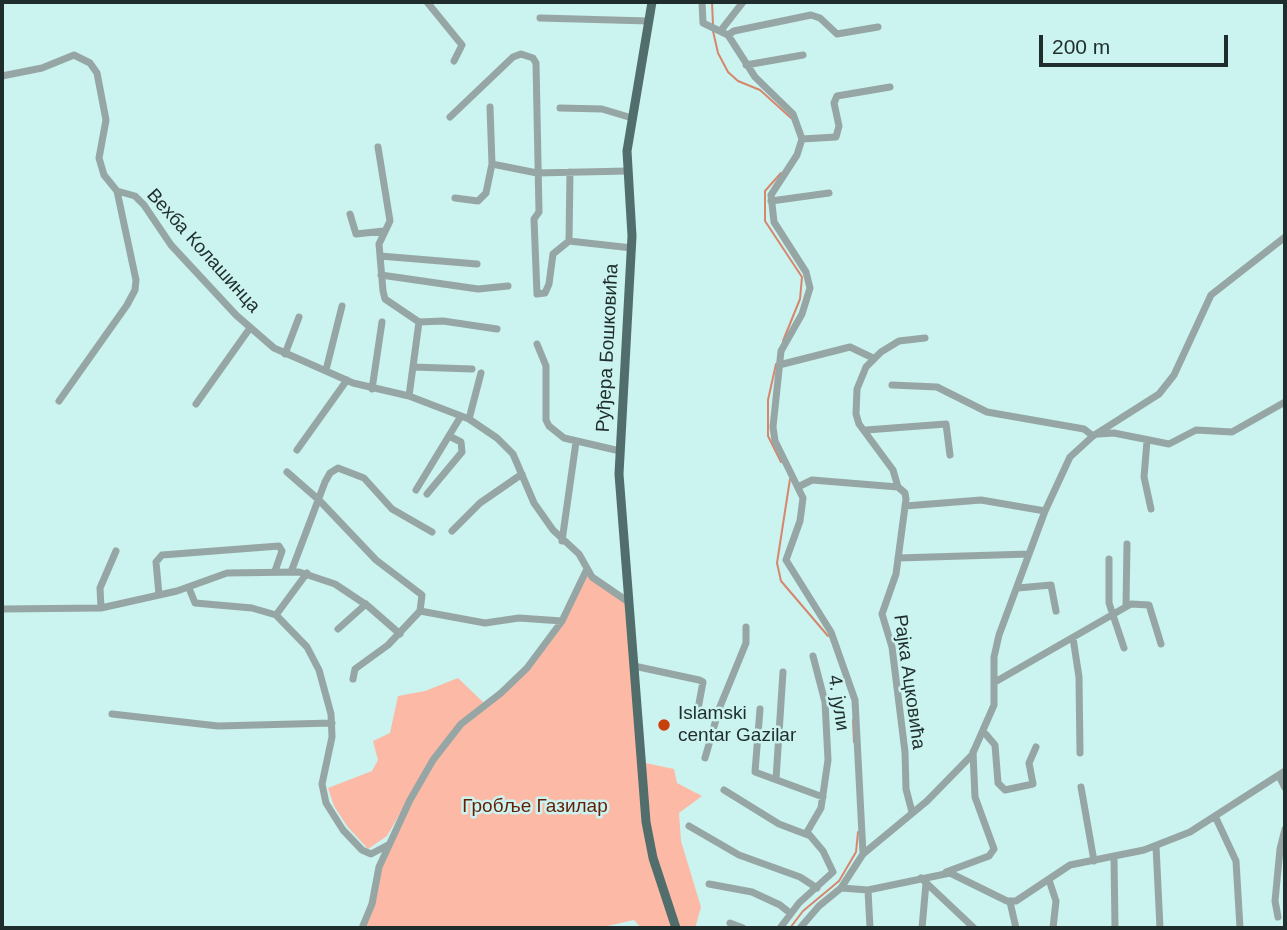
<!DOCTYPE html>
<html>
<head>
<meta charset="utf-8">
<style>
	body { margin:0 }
	#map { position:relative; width:1287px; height:930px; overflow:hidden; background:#cbf3ef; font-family:Arial,sans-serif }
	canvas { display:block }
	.frame { position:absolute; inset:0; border:4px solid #1f2e2d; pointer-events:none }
	.scale { position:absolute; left:1039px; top:35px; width:189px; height:32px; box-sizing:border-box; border:4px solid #1f2e2d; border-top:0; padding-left:9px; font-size:21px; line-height:24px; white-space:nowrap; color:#1f2e2d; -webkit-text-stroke:5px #cbf3ef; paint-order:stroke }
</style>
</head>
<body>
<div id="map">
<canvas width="1287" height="930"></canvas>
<div class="frame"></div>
<div class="scale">200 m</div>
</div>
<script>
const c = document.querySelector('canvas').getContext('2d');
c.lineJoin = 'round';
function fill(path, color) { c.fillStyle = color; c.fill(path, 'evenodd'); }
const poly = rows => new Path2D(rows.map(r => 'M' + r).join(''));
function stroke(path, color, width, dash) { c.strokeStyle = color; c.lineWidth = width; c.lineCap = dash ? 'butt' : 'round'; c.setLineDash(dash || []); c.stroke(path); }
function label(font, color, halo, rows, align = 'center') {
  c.font = font + ' Arial,sans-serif'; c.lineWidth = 5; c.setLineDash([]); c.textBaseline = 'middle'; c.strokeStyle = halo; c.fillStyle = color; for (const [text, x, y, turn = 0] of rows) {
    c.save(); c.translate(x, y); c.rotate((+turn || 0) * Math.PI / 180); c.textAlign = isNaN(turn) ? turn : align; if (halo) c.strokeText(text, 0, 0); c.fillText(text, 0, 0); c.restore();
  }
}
fill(poly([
	[586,571,627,601,641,762,674,769,677,783,702,796,679,813,681,841,701,907,695,928,641,928,634,920,599,928,362,928,375,879,409,798,387,836,368,849,347,826,334,806,328,788,372,771,378,760,373,741,390,733,398,696,425,691,458,678,486,705,541,652]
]), '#fcbaa6');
stroke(poly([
	[712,2,713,25],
	[713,31,718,53,728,72,738,81,760,90,791,118],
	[781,173,765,191,765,221,802,277,800,299,783,341],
	[776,364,768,400,768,436,781,462],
	[790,479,777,563,781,581,828,636],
	[853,720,854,742],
	[790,928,803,911,839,881,856,852,858,832]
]), '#d7866e', 2);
stroke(poly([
	[427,2,462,45,454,61],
	[702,2,703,23,728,35,755,77,793,114,802,139,797,155,771,195,774,222,806,272,810,288,802,314,781,351,773,427,775,441,803,498,800,521,786,560,831,632,855,700,863,854],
	[540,18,649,21],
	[722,29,743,2],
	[728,35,734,31,811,15,820,18,837,34,878,27],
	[746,65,803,55],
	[2,76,42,68,74,55,90,63,97,73,106,120,99,158,104,175,117,191,136,280,135,290,127,305,59,401],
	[560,108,602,109,632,118],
	[450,117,513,57,521,54,533,58,536,63,539,212,534,219,537,294,545,293,549,284,553,254,569,241],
	[802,139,836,137,839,126,834,103,837,96,890,87],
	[378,147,390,221,379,244,383,291,385,299,419,322,409,396],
	[492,164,537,173,627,171],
	[570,172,569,241,632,248],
	[117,191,135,196,144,205,171,245,236,315,274,348,353,383,409,396,469,419,497,438,513,454,534,503,553,530,579,554,592,577,627,601],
	[455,198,478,201,486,193,492,164,490,107],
	[771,201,829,193],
	[350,214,356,234,384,231],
	[380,256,477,264],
	[381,275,478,289,508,286],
	[419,322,443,321,497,329],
	[537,344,546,366,546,420,549,426,564,438,620,451],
	[285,354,299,317],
	[779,365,850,347,873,358],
	[413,367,472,369],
	[326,370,342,306],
	[892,385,937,387,987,412,1084,429,1093,436],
	[372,389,382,322],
	[196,404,250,328],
	[469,419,481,373],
	[866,430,946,424,950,455],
	[1099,434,1114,433,1169,444,1196,430,1232,432,1285,402],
	[1147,441,1144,477,1151,509],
	[297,450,347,380],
	[287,472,319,500,376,560,422,595,420,611],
	[800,486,812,480,898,487],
	[898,487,905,493,906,499,896,574,882,614,892,647,905,752,906,789,912,812],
	[898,487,893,470,859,424,856,414,857,389,866,367,881,352,899,341,925,338],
	[416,490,461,416],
	[427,494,462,452,461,442,449,436],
	[905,506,981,500,1045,511],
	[452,531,480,503,522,474],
	[562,541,576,442],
	[898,558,1029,554],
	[1109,559,1109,603,1124,648],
	[291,572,325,482,330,473,338,468,364,478,392,509,432,532],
	[189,588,195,603,252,608,276,615,307,647,319,670,331,714,332,737,322,784,326,803,343,830,362,850,371,854,388,845],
	[1018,588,1051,585,1056,611],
	[159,595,156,562,162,555,279,546,282,551,275,571],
	[1126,606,1127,544],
	[101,608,100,588,116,551],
	[2,609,101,608,177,591,227,573,299,572,335,584,368,606,400,634],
	[276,615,307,573],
	[338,629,366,604],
	[1073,638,1079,677,1080,753],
	[634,666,699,680,703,682,697,714],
	[353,679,355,669,388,645,420,611,485,623,519,618,562,621,586,571],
	[995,682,1131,604,1149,605,1161,644],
	[760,709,755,772,823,797],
	[112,714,218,726,332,723],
	[983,731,995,745,998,783,1005,790,1033,784,1029,763,1036,747],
	[705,758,719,709,746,643,746,627],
	[1279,776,1285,788],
	[776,779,783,672],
	[1081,787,1094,861],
	[724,790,779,824,808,835],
	[1215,816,1236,861,1240,928],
	[689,826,739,855,800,877,817,888],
	[1156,846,1160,928],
	[1114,858,1115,928],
	[946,872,989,856,994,849,975,797,973,752],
	[921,878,974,928],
	[1049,880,1056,901,1053,928],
	[709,884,752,892,780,905,790,913],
	[841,888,868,890,950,873,1007,901,1016,901,1070,865,1144,850,1190,832,1285,771],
	[868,890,870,928],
	[1010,902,1016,928],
	[1278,917,1275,901,1280,849,1285,829],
	[730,923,743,928],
	[362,928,372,904,379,867,410,800,433,760,461,724,501,693,527,668,562,621],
	[780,928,799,903,833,872,823,851,807,832,821,808,828,760,825,702,813,656],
	[800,928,819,906,841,888,863,854,927,801,972,755,994,705,994,657,999,635,1045,511,1070,457,1093,436,1159,394,1174,375,1211,295,1285,237],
	[922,928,926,883]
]), '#96a6a5', 7);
stroke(poly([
	[652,2,627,151,632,236,619,474,646,822,653,858,676,928]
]), '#516e6c', 9);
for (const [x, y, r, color] of [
	[664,725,7,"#c8410d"]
]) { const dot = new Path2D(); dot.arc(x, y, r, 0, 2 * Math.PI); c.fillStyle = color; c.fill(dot); stroke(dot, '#cbf3ef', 2.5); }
label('19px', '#1f2e2d', '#cbf3ef', [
	["Вехба Колашинца",203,251,48],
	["Руђера Бошковића",608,348,-87],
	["Рајка Ацковића",909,682,82],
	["4. јули",838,703,81]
]);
label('19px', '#1f2e2d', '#cbf3ef', [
	["Islamski",678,714],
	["centar Gazilar",678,736]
], 'left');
label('19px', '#661e05', '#cbf3ef', [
	["Гробље Газилар",535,807]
]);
</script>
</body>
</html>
